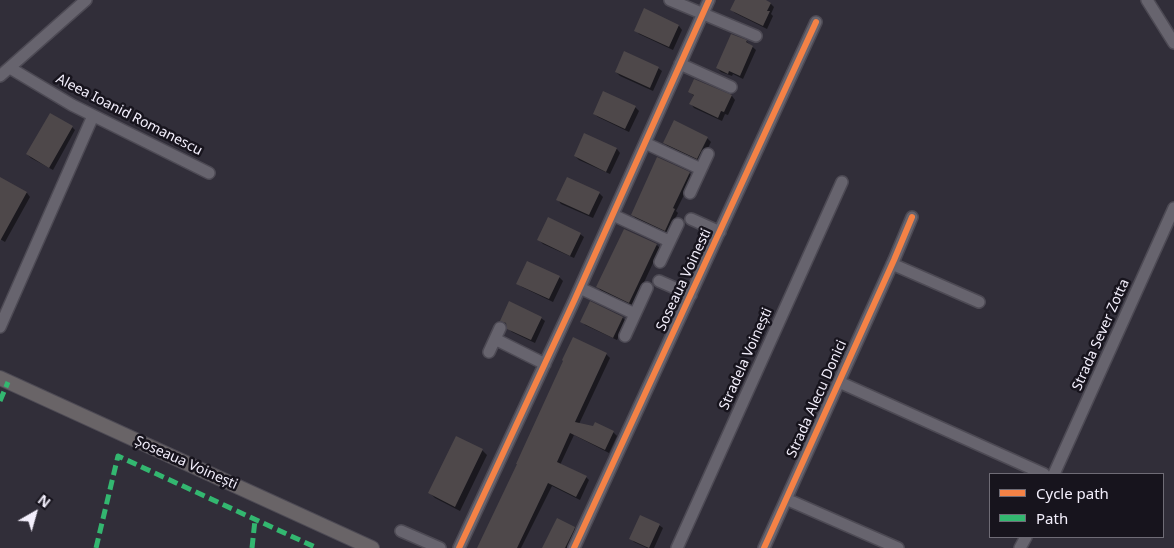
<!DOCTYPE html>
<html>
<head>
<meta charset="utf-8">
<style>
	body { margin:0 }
	#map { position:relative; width:1174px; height:548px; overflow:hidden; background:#312e39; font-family:"Noto Sans",sans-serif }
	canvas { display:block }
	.legend { position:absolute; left:989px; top:473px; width:175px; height:65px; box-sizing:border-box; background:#17141d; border:1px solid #6f6c76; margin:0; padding:6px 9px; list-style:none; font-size:15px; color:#f3effc }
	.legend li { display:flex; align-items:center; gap:10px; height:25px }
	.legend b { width:25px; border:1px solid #6f6c76 }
	.north { position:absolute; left:10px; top:488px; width:50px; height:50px; -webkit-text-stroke:4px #17141d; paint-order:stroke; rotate:38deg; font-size:14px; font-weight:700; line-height:20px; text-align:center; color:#f3effc }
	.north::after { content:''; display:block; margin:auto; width:18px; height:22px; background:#f3effc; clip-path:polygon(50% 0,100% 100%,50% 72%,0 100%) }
</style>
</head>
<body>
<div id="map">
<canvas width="1174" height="548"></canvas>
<ul class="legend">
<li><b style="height:6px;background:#f48246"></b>Cycle path</li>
<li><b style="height:6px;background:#33b770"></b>Path</li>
</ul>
<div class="north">N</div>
</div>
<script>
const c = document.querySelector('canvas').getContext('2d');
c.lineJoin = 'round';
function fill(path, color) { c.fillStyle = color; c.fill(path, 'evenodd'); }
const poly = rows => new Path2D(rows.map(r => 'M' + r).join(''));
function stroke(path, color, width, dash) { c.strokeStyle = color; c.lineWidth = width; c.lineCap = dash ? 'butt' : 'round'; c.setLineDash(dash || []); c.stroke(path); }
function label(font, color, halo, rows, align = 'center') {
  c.font = font + ' "Noto Sans",sans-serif'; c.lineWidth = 5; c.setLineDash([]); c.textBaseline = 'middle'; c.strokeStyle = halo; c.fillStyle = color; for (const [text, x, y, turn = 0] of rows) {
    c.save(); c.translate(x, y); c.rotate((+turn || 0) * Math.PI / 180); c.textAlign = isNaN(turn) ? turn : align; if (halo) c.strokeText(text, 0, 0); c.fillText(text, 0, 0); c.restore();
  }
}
fill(poly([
	[736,0,763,0,771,4,774,7,771,14,773,16,767,29,735,13,732,10],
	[645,10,679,26,682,30,673,50,639,34,636,30],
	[746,41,756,50,743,79,733,74,732,76,721,72,717,68],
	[658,68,662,71,653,91,620,76,616,72],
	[690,92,732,96,735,100,728,115,725,114,722,121,694,108,691,104,694,96],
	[635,107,639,111,629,132,598,117,594,114],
	[72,127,75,130,53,170,31,158,27,154],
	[585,135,617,149,620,153,610,174,579,160,575,156],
	[707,138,711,142,701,162,668,146,664,143],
	[689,173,693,177,676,211,678,213,668,233,636,219,633,215],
	[3,180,27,193,30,197,5,242,0,239,0,185],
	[599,193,603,197,593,218,561,204,558,200],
	[580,234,584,237,574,258,543,244,539,240],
	[657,245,660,248,633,306,601,291,598,287],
	[559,277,563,281,553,302,522,287,518,284],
	[591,303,623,318,626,321,617,340,585,325,582,321],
	[541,318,545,321,535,343,512,332,508,328,508,325,502,320],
	[606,354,610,358,579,424,594,427,596,424,613,432,617,436,609,453,574,435,560,465,586,477,589,480,580,500,552,486,521,548,478,548],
	[482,450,487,455,460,511,435,498,430,493],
	[659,525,663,528,654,548,647,548,634,542,631,538],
	[575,528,578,532,570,548,544,548]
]), '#0007');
fill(poly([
	[735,0,766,0,771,3,767,11,770,11,763,26,730,10],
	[644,8,679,25,669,47,634,31],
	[731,34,747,40,746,42,753,46,740,76,729,71,728,74,716,68],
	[624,51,659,67,650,88,615,72],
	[694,79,732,95,724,112,721,111,718,118,689,104,694,95,688,92],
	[603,91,636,106,625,129,593,114],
	[50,113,73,126,49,168,26,154],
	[674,120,708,137,697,159,663,143],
	[584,133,617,148,606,172,574,156],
	[657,157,690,172,673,208,675,209,665,231,631,215],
	[0,177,27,192,0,241],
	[567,177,600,192,589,215,556,200],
	[548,217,581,233,570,256,537,240],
	[624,229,657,244,629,303,596,287],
	[527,261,560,276,549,299,516,284],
	[509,301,542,317,531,340,507,329,506,323,500,321],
	[590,301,623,317,613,338,580,322],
	[573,337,607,353,575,422,593,426,595,422,614,431,605,450,570,433,557,462,587,476,576,497,548,483,517,548,477,548,517,464,516,464,563,361,562,360],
	[456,436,483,449,455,507,428,493],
	[640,515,660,524,649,548,629,539],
	[557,518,575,527,574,530,565,548,542,548]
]), '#4e484a');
const minor = poly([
	[670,0,756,36],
	[1147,0,1174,43],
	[680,64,731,87],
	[10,68,72,105,209,173],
	[0,76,86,0],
	[645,143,701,169],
	[690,193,708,154],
	[613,215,669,241],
	[691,219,720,232],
	[660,262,678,224],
	[892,264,979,302],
	[659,281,691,295],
	[580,288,635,314],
	[0,327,93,116],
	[625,336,647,288],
	[495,339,545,364],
	[489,352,500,328],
	[839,382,1044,474],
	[1054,474,1174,208],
	[786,499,898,548],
	[401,531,440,548],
	[459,548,574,301,709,0],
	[574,548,816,22],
	[677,548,842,182],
	[764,548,894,260,912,217],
	[1020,548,1026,537]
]);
const major = poly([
	[0,378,372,548]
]);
stroke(minor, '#4d4a54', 14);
stroke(major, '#4d4a54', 16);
stroke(minor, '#67646e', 11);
stroke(major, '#696467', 14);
stroke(poly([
	[0,401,8,382],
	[96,548,118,456,317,548],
	[252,548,255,520]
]), '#33b770', 5, [10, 5]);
stroke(poly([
	[459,548,574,301,709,0],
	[574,548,816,22],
	[764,548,894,260,912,217]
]), '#f48246', 6);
label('14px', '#f3effc', '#17141d', [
	["Aleea Ioanid Romanescu",129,115,27],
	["Soseaua Voinesti",684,280,-65],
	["Strada Sever Zotta",1101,335,-66],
	["Stradela Voinești",746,359,-66],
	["Strada Alecu Donici",817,399,-66],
	["Șoseaua Voinești",186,463,24]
]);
</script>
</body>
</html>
